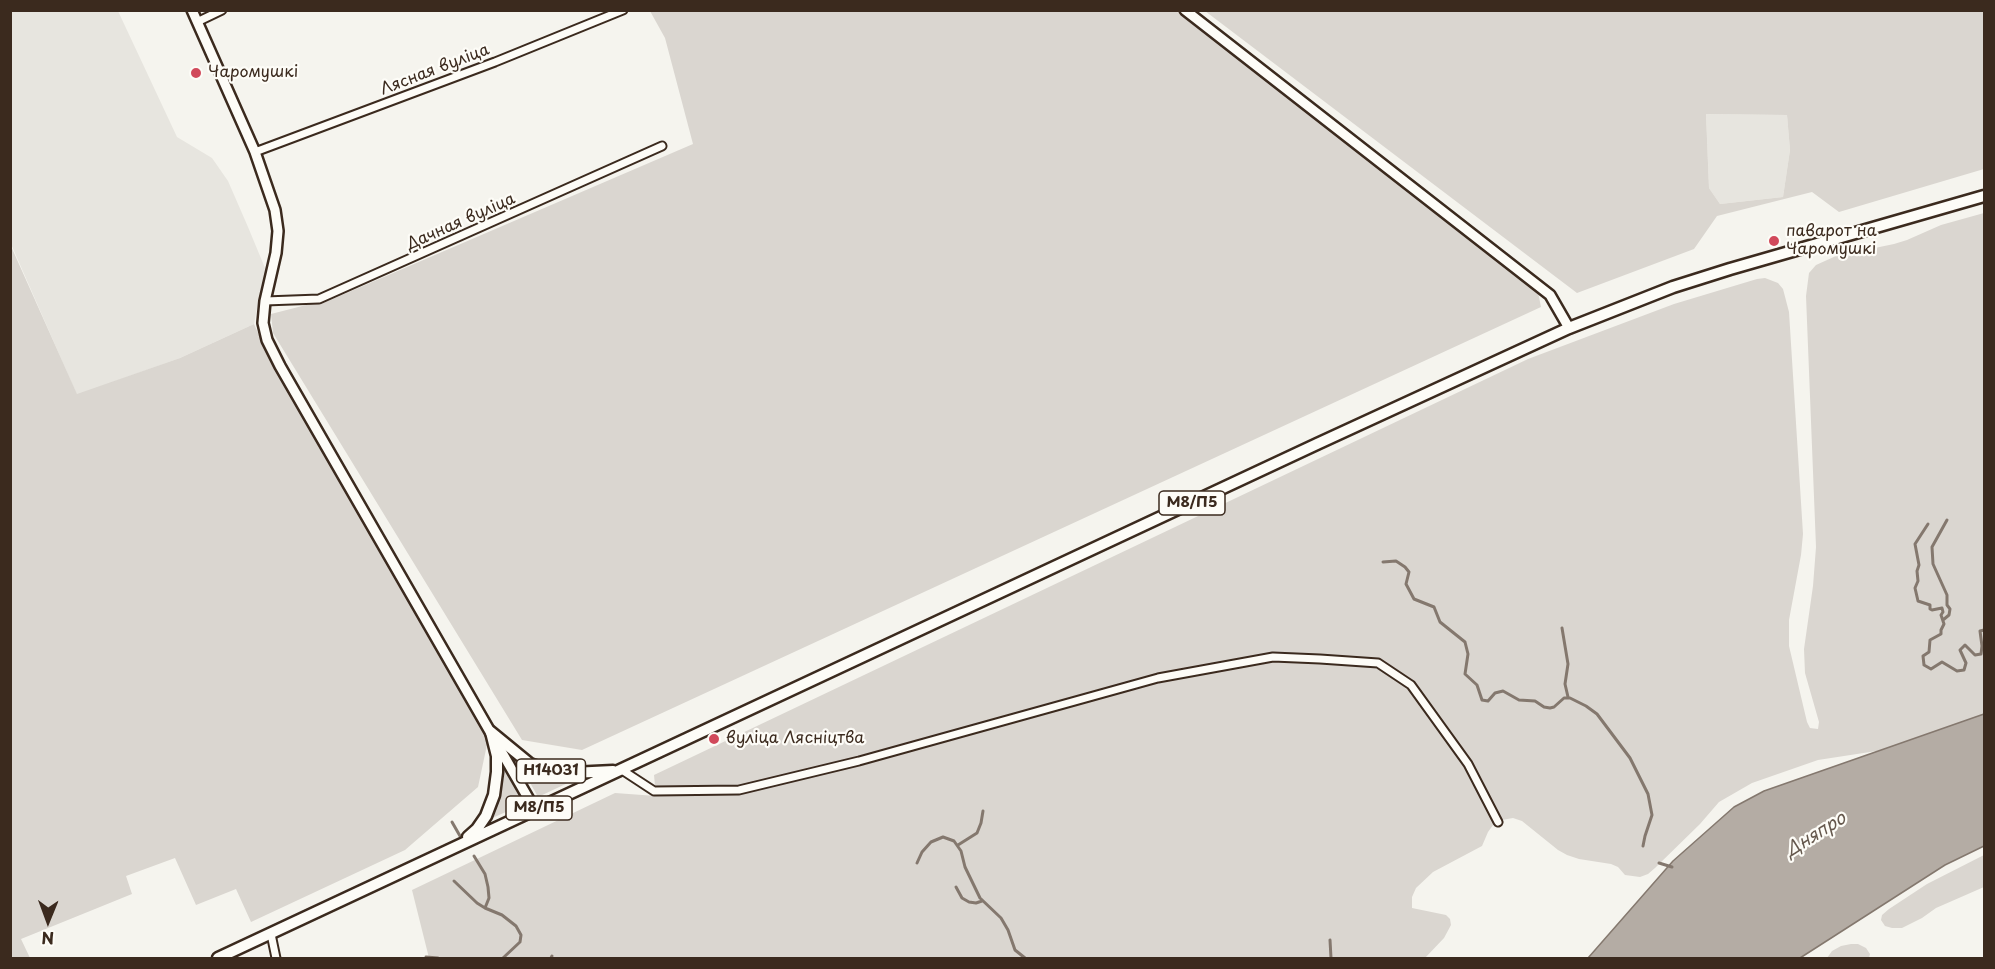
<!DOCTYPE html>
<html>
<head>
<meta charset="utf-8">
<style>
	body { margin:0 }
	#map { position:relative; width:1995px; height:969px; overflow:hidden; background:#f5f4ee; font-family:"Playpen Sans",sans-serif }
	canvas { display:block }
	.frame { position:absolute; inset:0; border:12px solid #3b2a1e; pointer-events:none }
	.north { position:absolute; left:18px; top:891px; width:60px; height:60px; -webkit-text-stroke:4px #fdfcf7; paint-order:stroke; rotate:181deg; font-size:16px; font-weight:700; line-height:24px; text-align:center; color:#3b2a1e }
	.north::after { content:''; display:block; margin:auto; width:21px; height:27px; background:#3b2a1e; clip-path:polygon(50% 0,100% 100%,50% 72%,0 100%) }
</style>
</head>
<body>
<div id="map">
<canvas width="1995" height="969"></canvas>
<div class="frame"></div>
<div class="north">N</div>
</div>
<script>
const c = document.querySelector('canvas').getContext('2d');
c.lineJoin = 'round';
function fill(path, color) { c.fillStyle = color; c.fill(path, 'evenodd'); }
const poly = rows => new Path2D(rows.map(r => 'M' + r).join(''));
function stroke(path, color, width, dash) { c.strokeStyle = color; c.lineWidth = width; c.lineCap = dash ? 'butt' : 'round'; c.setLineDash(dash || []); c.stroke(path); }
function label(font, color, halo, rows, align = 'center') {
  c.font = font + ' "Playpen Sans",sans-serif'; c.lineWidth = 4.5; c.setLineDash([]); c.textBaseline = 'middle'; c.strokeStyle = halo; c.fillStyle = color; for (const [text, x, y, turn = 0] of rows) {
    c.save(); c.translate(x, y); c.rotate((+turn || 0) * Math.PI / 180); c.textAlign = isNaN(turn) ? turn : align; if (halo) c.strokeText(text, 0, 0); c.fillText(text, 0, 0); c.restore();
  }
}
fill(poly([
	[10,11,118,11,177,137,212,158,228,181,248,227,265,268,254,324,180,358,77,395,11,244],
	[1706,114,1787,115,1790,150,1783,197,1720,204,1709,188]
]), '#e7e5df');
fill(poly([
	[650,11,1176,11,1538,292,1541,307,582,750,522,740,273,333,271,314,310,304,321,304,693,144,665,38],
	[1205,11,1984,11,1984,169,1839,212,1812,192,1717,216,1694,249,1577,293],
	[1706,114,1787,115,1790,150,1783,197,1720,204,1709,188],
	[1984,213,1984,714,1883,750,1818,760,1752,783,1719,802,1700,824,1655,868,1648,874,1640,877,1625,875,1618,867,1611,864,1579,859,1567,855,1558,850,1522,821,1513,818,1496,821,1488,832,1482,846,1433,872,1416,888,1412,897,1412,908,1446,915,1450,919,1451,925,1444,938,1425,958,429,958,412,890,615,793,656,796,654,775,1528,359,1674,304,1757,279,1765,278,1778,283,1783,289,1789,312,1803,534,1801,555,1789,620,1789,646,1807,722,1810,728,1818,729,1819,722,1805,673,1804,649,1813,586,1816,547,1806,296,1809,273,1816,265,1836,256,1894,244,1907,240,1941,225],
	[10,244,77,394,180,358,254,324,267,353,488,740,478,787,405,850,251,922,236,889,196,905,175,858,126,876,132,894,21,939,30,958,11,958],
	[519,763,543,776,569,779,572,781,538,797],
	[503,765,524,804,490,819,498,798],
	[1984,855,1984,887,1936,908,1922,918,1902,928,1892,928,1885,926,1881,920,1882,915,1889,909,1927,884],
	[1851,944,1858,944,1866,948,1870,954,1869,958,1827,958,1832,951,1841,946]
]), '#dad6d0');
const water = poly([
	[1984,714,1984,846,1945,865,1800,958,1588,958,1673,861,1734,807,1764,791,1984,714]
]);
fill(water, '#b4aca4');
stroke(water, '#84786e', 1.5);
stroke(poly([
	[1928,524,1915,544,1919,565,1917,571,1918,581,1915,588,1918,601,1930,605,1930,609,1932,610,1942,608,1943,612,1941,615,1944,624,1941,630,1941,634,1930,640,1929,652,1923,656,1924,665,1931,669,1942,662,1957,671,1964,670,1966,663,1960,650,1965,645,1975,655,1981,654,1982,646,1980,631,1984,630],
	[1383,562,1396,561,1405,567,1409,572,1406,584,1414,599,1434,607,1440,622,1465,642,1468,654,1465,674,1477,685,1482,700,1488,701,1495,693,1503,691,1519,700,1535,701,1544,707,1550,708,1554,707,1564,698,1570,698,1586,706,1597,714,1630,758,1648,794,1652,815,1645,836,1643,846],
	[1943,620,1949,615,1950,609,1947,605,1947,595,1933,564,1932,547,1947,520],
	[1562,628,1568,664,1565,684,1568,697],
	[452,822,460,836],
	[958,845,977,833,981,823,983,811],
	[474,856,485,874,488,887,489,898,485,908,502,915,516,926,521,935,520,942,503,958],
	[917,863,922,852,931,842,943,837,954,841,961,851,965,867,980,898,1001,918,1008,930,1015,950,1025,958],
	[1659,863,1672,867],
	[454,881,477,903,485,908],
	[956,887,962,898,969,902,976,903,982,901],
	[1330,940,1331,958],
	[426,957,438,958],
	[551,958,552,956]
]), '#84786e', 3);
const minor = poly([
	[197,22,222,10],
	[255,152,495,62,623,10],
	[265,301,319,299,662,146],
	[622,770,654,791,739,790,859,761,1158,678,1273,657,1320,659,1378,663,1411,685,1468,764,1498,822],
	[271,934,276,958]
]);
const tertiary = poly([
	[192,10,255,152,275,210,278,231,276,253,265,301,263,323,267,340,280,366,535,810],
	[1185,10,1550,295,1569,328]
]);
const primary = poly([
	[491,732,530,764,544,769,572,773,613,771],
	[468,837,477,829,486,816,494,795,497,772,497,756,491,732],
	[218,958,1317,444,1569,328,1673,287,1730,269,1984,196]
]);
stroke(minor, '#3b2a1e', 11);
stroke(tertiary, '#3b2a1e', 14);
stroke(primary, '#3b2a1e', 15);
stroke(minor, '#fdfcf7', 7);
stroke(tertiary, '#fdfcf7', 9);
stroke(primary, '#fdfcf7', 10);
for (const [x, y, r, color] of [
	[196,73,6,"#d1495b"],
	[1774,241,6,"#d1495b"],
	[714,739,6,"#d1495b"]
]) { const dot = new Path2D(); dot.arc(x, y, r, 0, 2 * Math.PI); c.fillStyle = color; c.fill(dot); stroke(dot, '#fdfcf7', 2); }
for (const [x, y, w] of [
	[1192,503,66],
	[551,771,69],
	[539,808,66]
]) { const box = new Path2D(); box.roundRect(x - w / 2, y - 12, w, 24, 4.5); c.fillStyle = '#fdfcf7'; c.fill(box); stroke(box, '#3b2a1e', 1.5); }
label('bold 15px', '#3b2a1e', null, [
	["М8/П5",1192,503],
	["Н14031",551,771],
	["М8/П5",539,808]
]);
label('16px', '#3b2a1e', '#fdfcf7', [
	["Лясная вуліца",435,70,-21],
	["Дачная вуліца",461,222,-24]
]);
label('16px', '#3b2a1e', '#fdfcf7', [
	["Чаромушкі",208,73],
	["паварот на",1786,232],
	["Чаромушкі",1786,250],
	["вуліца Лясніцтва",726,739]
], 'left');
label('italic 18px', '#65584d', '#fdfcf7', [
	["Дняпро",1816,835,-32]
]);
</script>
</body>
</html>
